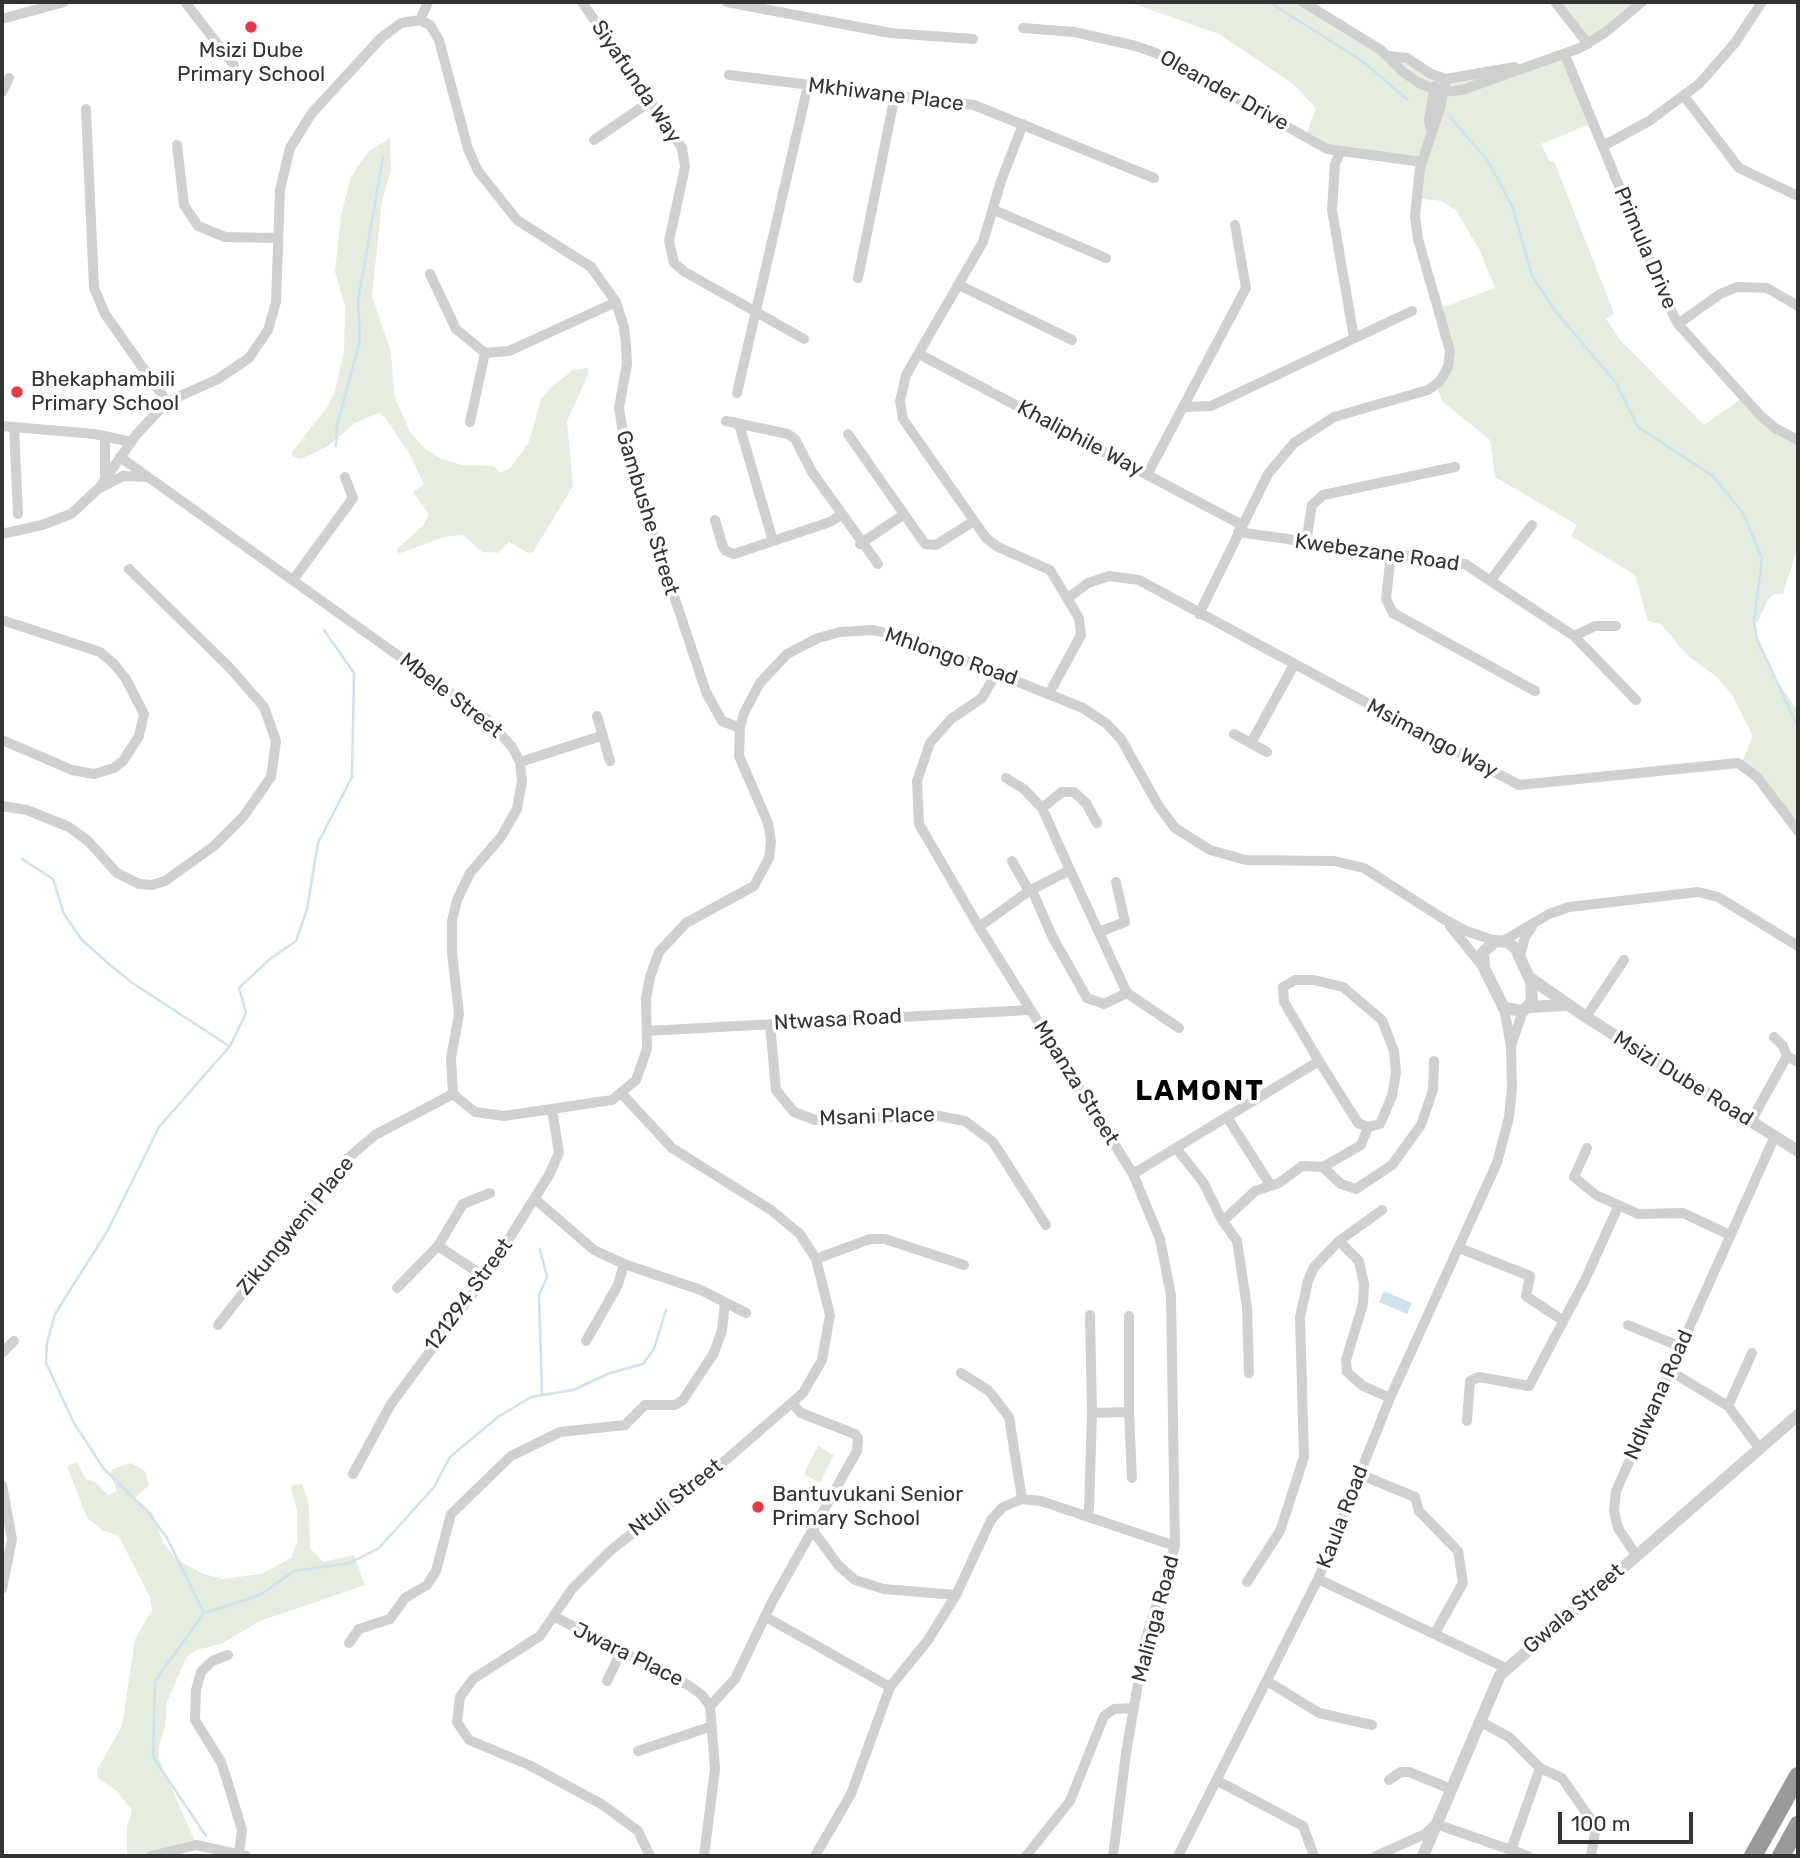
<!DOCTYPE html>
<html>
<head>
<meta charset="utf-8">
<style>
	body { margin:0 }
	#map { position:relative; width:1800px; height:1858px; overflow:hidden; background:#fff; font-family:Rubik,sans-serif }
	canvas { display:block }
	.frame { position:absolute; inset:0; border:4px solid #333; pointer-events:none }
	.scale { position:absolute; left:1558px; top:1812px; width:135px; height:32px; box-sizing:border-box; border:4px solid #333; border-top:0; padding-left:9px; font-size:21px; line-height:24px; white-space:nowrap; color:#333; -webkit-text-stroke:5px #fff; paint-order:stroke }
</style>
</head>
<body>
<div id="map">
<canvas width="1800" height="1858"></canvas>
<div class="frame"></div>
<div class="scale">100 m</div>
</div>
<script>
const c = document.querySelector('canvas').getContext('2d');
c.lineJoin = 'round';
function fill(path, color) { c.fillStyle = color; c.fill(path, 'evenodd'); }
const poly = rows => new Path2D(rows.map(r => 'M' + r).join(''));
function stroke(path, color, width, dash) { c.strokeStyle = color; c.lineWidth = width; c.lineCap = dash ? 'butt' : 'round'; c.setLineDash(dash || []); c.stroke(path); }
function label(font, color, halo, rows, align = 'center') {
  c.font = font + ' Rubik,sans-serif'; c.lineWidth = 7; c.setLineDash([]); c.textBaseline = 'middle'; c.strokeStyle = halo; c.fillStyle = color; for (const [text, x, y, turn = 0] of rows) {
    c.save(); c.translate(x, y); c.rotate((+turn || 0) * Math.PI / 180); c.textAlign = isNaN(turn) ? turn : align; if (halo) c.strokeText(text, 0, 0); c.fillText(text, 0, 0); c.restore();
  }
}
fill(poly([
	[1129,2,1304,2,1390,55,1437,77,1508,68,1565,55,1593,123,1541,144,1550,162,1554,161,1610,303,1614,314,1606,319,1621,341,1704,425,1741,399,1798,441,1798,546,1783,594,1774,594,1768,600,1756,625,1757,639,1771,672,1798,711,1798,831,1741,764,1753,736,1733,696,1717,677,1688,656,1661,624,1648,621,1635,575,1571,536,1577,525,1495,477,1490,440,1442,401,1436,385,1448,367,1438,309,1495,288,1480,251,1456,210,1441,201,1416,198,1422,162,1340,152,1306,135,1316,108,1293,84,1219,34],
	[1556,2,1642,2,1588,44],
	[390,138,391,171,382,200,372,296,391,352,394,396,410,432,424,448,439,458,461,465,494,466,500,473,510,468,528,444,541,400,550,388,573,370,588,368,588,375,567,421,573,486,533,552,528,553,509,542,498,553,482,552,463,535,443,537,398,554,397,549,423,526,429,514,413,492,424,484,409,453,385,417,378,413,355,423,328,446,301,459,293,457,292,452,327,407,335,391,344,352,345,306,335,272,341,215,351,177,367,153],
	[818,1446,834,1455,820,1483,804,1474],
	[77,1462,86,1479,95,1482,108,1495,117,1491,110,1473,113,1469,131,1463,145,1471,149,1485,135,1498,153,1514,163,1543,177,1560,204,1574,222,1579,261,1574,291,1558,297,1542,297,1511,291,1488,292,1485,302,1484,309,1504,310,1548,323,1562,354,1555,365,1585,260,1621,223,1643,194,1651,186,1658,167,1702,165,1726,159,1747,159,1759,196,1844,150,1856,127,1856,127,1827,132,1810,117,1791,98,1778,97,1770,122,1726,135,1639,152,1610,150,1597,118,1535,104,1531,87,1518,67,1466]
]), '#e6ecdf');
fill(poly([
	[1384,1291,1412,1303,1407,1314,1379,1302]
]), '#cfe2ee');
stroke(poly([
	[1269,2,1362,61,1407,99],
	[1450,117,1488,161,1513,208,1532,276,1557,313,1616,383,1638,427,1713,476,1743,513,1762,558,1754,622,1757,639,1798,727],
	[336,446,337,426,360,340,358,301,383,157],
	[22,859,53,879,64,914,82,940,109,964,131,982,229,1046],
	[540,1249,547,1277,539,1295,542,1394],
	[205,1613,260,1595,294,1571,350,1563,379,1548,434,1487,450,1457,498,1417,531,1397,573,1390,610,1373,643,1364,654,1349,666,1310],
	[206,1836,153,1757,155,1681,204,1613,167,1538,147,1511,104,1469,74,1423,46,1363,47,1343,55,1314,108,1230,159,1127,230,1046,246,1013,239,988,270,959,296,941,307,909,318,843,352,777,354,673,324,630]
]), '#cfe2ee', 2.5);
stroke(poly([
	[185,2,234,65],
	[582,2,682,148,685,167,669,241,674,263,685,272,804,339],
	[727,2,890,33,973,39],
	[1303,2,1381,50,1403,72,1419,83,1443,92,1462,90,1580,48,1606,32,1642,2],
	[1555,2,1588,44],
	[2,19,64,2],
	[420,20,430,25,439,40,468,149,478,171,517,220,591,267,616,302,624,327,626,345,627,364,619,408,626,452,706,692,722,721,740,728],
	[1023,28,1074,32,1136,46,1156,53,1327,149,1422,162],
	[1565,55,1666,300,1678,324,1760,415,1775,428,1798,440],
	[1389,56,1407,58,1431,74,1446,79,1515,67],
	[729,75,974,105,1154,178],
	[2,92,9,78],
	[1684,96,1739,168,1798,196],
	[86,109,94,288,105,314,167,402],
	[1023,124,1001,181,983,242,906,375,900,401,903,419,986,538,998,547,1050,570,1079,618,1081,635,1050,692],
	[1431,130,1429,120,1435,86],
	[594,140,651,101],
	[177,145,184,205,198,226,225,237,278,238],
	[1603,146,1649,121,1699,84,1735,43,1762,2],
	[1340,153,1335,164,1332,210,1354,338],
	[994,210,1106,258],
	[430,274,456,329,485,353,509,351,616,302],
	[858,278,895,95],
	[959,285,1072,340],
	[1678,324,1720,294,1737,287,1767,288,1798,306],
	[919,354,1242,525],
	[737,393,808,85],
	[1185,407,1211,406,1412,311],
	[726,421,788,434,795,439,812,472,878,564],
	[470,422,485,353],
	[739,424,773,541],
	[2,426,95,434,131,442],
	[14,427,18,514],
	[848,434,925,544,936,545,974,521],
	[105,437,105,478],
	[120,457,487,719,512,747,520,762,522,781,517,809,501,837,470,873,457,900,452,921,452,952,459,1014,451,1058,453,1094],
	[1147,475,1246,288,1235,225],
	[102,487,123,476,147,477],
	[715,520,723,547,726,551,734,554,830,522,841,515],
	[1238,532,1465,564,1574,636,1636,700],
	[2,534,42,525,71,514,99,488,136,435,167,402,218,379,249,358,268,330,276,302,280,190,290,148,312,113,381,38,401,23,420,20,428,2],
	[1306,543,1312,505,1323,495,1455,467],
	[860,544,903,515],
	[1391,554,1386,599,1393,613,1535,691],
	[293,580,353,498,345,477],
	[1491,580,1532,525],
	[1068,598,1088,583,1109,576,1139,580,1519,785,1738,763,1757,777,1798,831],
	[1199,614,1268,474,1294,443,1334,417,1428,390,1440,381,1448,367,1450,351,1418,239,1415,216,1420,168,1440,108,1446,79],
	[2,620,100,652,114,664,126,679,144,714,139,736,123,761,114,768,94,774,72,770,2,740],
	[1574,636,1595,626,1616,626],
	[997,672,982,698,951,719,930,743,917,781,919,824,979,927,1133,1174,1160,1239,1171,1295,1175,1546,1146,1638,1126,1753,1113,1856],
	[597,716,610,761],
	[1234,734,1267,752],
	[1251,743,1294,665],
	[520,762,601,736],
	[2,806,27,810,69,827,88,841,117,873,139,884,152,885,165,881,214,846,243,817,271,777,276,741,264,707,229,667,129,569],
	[1042,808,1062,792,1074,792,1086,803,1097,823],
	[1012,861,1029,891],
	[1070,870,1127,993,1179,1028],
	[1032,890,1052,936,1087,998,1104,1004,1127,993],
	[1450,926,1484,968],
	[979,927,1029,891,1070,870,1042,808,1024,789,1006,778],
	[1099,932,1125,922,1116,882],
	[1503,941,1549,914,1569,907,1698,892,1718,897,1798,946],
	[1520,956,1525,937,1532,927],
	[1586,1017,1624,960],
	[770,1024,776,1090,794,1112,815,1120,934,1115,965,1121,993,1142,1046,1225],
	[647,1031,1029,1010],
	[1774,1037,1783,1046,1787,1056,1798,1062],
	[1511,1046,1523,1011],
	[453,1094,475,1112,504,1116,612,1100,636,1080,647,1049,646,998,650,977,659,952,686,923,754,886,769,858,771,841,768,823,739,756,740,728,744,713,760,683,787,654,818,638,840,632,873,630,914,640,1083,708,1107,724,1121,739,1158,805,1175,828,1210,850,1246,860,1334,861,1364,868,1442,918,1466,931,1496,941],
	[622,1094,672,1148,771,1210,800,1234,816,1259,830,1315,822,1360,803,1393,727,1459,611,1550,572,1589,540,1636,473,1679,460,1697,457,1722,469,1740,529,1765,603,1805,638,1831,650,1856],
	[1227,1117,1271,1186],
	[1751,1121,1787,1056],
	[1176,1148,1203,1182,1222,1220,1237,1241,1247,1307,1249,1373],
	[1587,1148,1574,1177,1596,1195,1638,1214,1683,1213,1730,1235],
	[1323,1167,1361,1145,1368,1127],
	[1133,1174,1319,1061,1358,1123,1368,1127,1380,1124,1392,1096,1396,1072,1394,1051,1382,1020,1343,987,1314,980,1295,980,1283,987,1284,1002,1319,1061],
	[535,1199,594,1250,624,1264,701,1290,746,1313],
	[1223,1221,1255,1191,1279,1183,1302,1166,1323,1167,1341,1184,1356,1189,1392,1165,1421,1125,1433,1090,1434,1061],
	[1339,1241,1359,1261,1364,1284,1363,1304,1346,1360,1347,1372,1363,1386,1390,1398],
	[438,1246,485,1277],
	[1459,1248,1530,1276,1526,1296,1562,1320],
	[816,1259,870,1239,885,1239,964,1265],
	[397,1288,438,1246,463,1204,490,1193],
	[218,1325,348,1158,375,1135,453,1094],
	[1628,1325,1681,1347],
	[586,1341,618,1285,624,1264],
	[2,1353,14,1341],
	[1670,1371,1728,1406,1760,1449],
	[961,1373,989,1391,1009,1417,1022,1499],
	[1728,1406,1752,1353],
	[1129,1412,1132,1478],
	[1092,1413,1129,1412,1129,1316],
	[1467,1421,1470,1381,1479,1377,1529,1386,1585,1280,1618,1207],
	[353,1474,391,1404,485,1277,549,1175,559,1153,552,1109],
	[1359,1474,1415,1497,1419,1511,1458,1551,1463,1583,1435,1633],
	[2,1485,12,1539,2,1589],
	[1086,1516,1089,1509,1092,1413,1090,1315],
	[814,1532,838,1565,855,1580,884,1589,956,1595],
	[1636,1555,1618,1528,1614,1511,1616,1491,1775,1136],
	[1318,1579,1506,1668],
	[1247,1582,1280,1531,1304,1457,1300,1317,1308,1281,1314,1267,1339,1241,1382,1210],
	[555,1617,688,1685,702,1695,710,1706,715,1769,704,1856],
	[766,1617,890,1687],
	[349,1643,359,1629,390,1619,405,1598,427,1585,436,1571,451,1514,511,1456,560,1432,625,1425,645,1405,675,1405,683,1400,714,1353,722,1330,725,1303],
	[228,1655,212,1661,201,1672,196,1690,195,1720,221,1762,226,1777,242,1830,239,1853],
	[607,1681,621,1652],
	[1267,1681,1319,1713,1372,1725],
	[710,1706,735,1679,772,1602,857,1451,858,1438,855,1434,801,1413,792,1403],
	[1479,1721,1509,1737,1540,1768,1511,1850],
	[638,1751,712,1726],
	[1540,1768,1562,1778,1596,1827,1591,1856],
	[1216,1780,1303,1826,1314,1856],
	[1389,1780,1401,1772,1409,1772,1451,1789],
	[151,1856,196,1845,246,1856],
	[815,1856,851,1794,890,1687,928,1640,956,1595,991,1520,1003,1507,1022,1499,1041,1501,1175,1546],
	[1026,1856,1070,1801,1104,1716,1114,1709,1133,1708],
	[1178,1856,1318,1579,1390,1398,1497,1163,1509,1117,1512,1088,1511,1046,1504,1008],
	[1376,1856,1425,1834,1436,1824,1528,1856]
]), '#d0d0d0', 10);
stroke(poly([
	[1496,941,1508,942,1516,949,1531,982,1532,1002,1523,1011,1504,1008,1484,968,1483,952,1496,941],
	[1530,978,1586,1017,1798,1151],
	[1530,1007,1565,1005],
	[1423,1856,1500,1675,1798,1415]
]), '#d0d0d0', 12);
stroke(poly([
	[1753,1856,1798,1776],
	[1781,1856,1798,1825]
]), '#9a9a9a', 18);
for (const [x, y, r, color] of [
	[251,27,7,"#e63946"],
	[17,392,7,"#e63946"],
	[758,1507,7,"#e63946"]
]) { const dot = new Path2D(); dot.arc(x, y, r, 0, 2 * Math.PI); c.fillStyle = color; c.fill(dot); stroke(dot, '#fff', 2.5); }
label('21px', '#333', '#fff', [
	["Msizi Dube",251,51,"center"],
	["Primary School",251,75,"center"],
	["Bhekaphambili",31,380],
	["Primary School",31,404],
	["Bantuvukani Senior",772,1495],
	["Primary School",772,1519]
], 'left');
label('21px', '#333', '#fff', [
	["Siyafunda Way",636,82,56],
	["Oleander Drive",1224,91,29],
	["Mkhiwane Place",886,95,7],
	["Primula Drive",1645,248,67],
	["Khaliphile Way",1080,439,28],
	["Gambushe Street",647,513,73],
	["Kwebezane Road",1377,553,8],
	["Mhlongo Road",951,657,19],
	["Mbele Street",451,696,38],
	["Msimango Way",1432,739,28],
	["Ntwasa Road",838,1020,-3],
	["Msizi Dube Road",1683,1079,32],
	["Mpanza Street",1076,1083,58],
	["Msani Place",877,1117,-2],
	["Zikungweni Place",296,1226,-51],
	["121294 Street",469,1295,-54],
	["Ndlwana Road",1659,1395,-66],
	["Ntuli Street",676,1498,-38],
	["Kaula Road",1343,1517,-69],
	["Gwala Street",1574,1609,-41],
	["Malinga Road",1156,1619,-75],
	["Jwara Place",628,1655,26]
]);
c.letterSpacing = '2px';
label('bold 28px', '#000', '#fff', [
	["LAMONT",1200,1092]
]);
c.letterSpacing = '0px';
</script>
</body>
</html>
